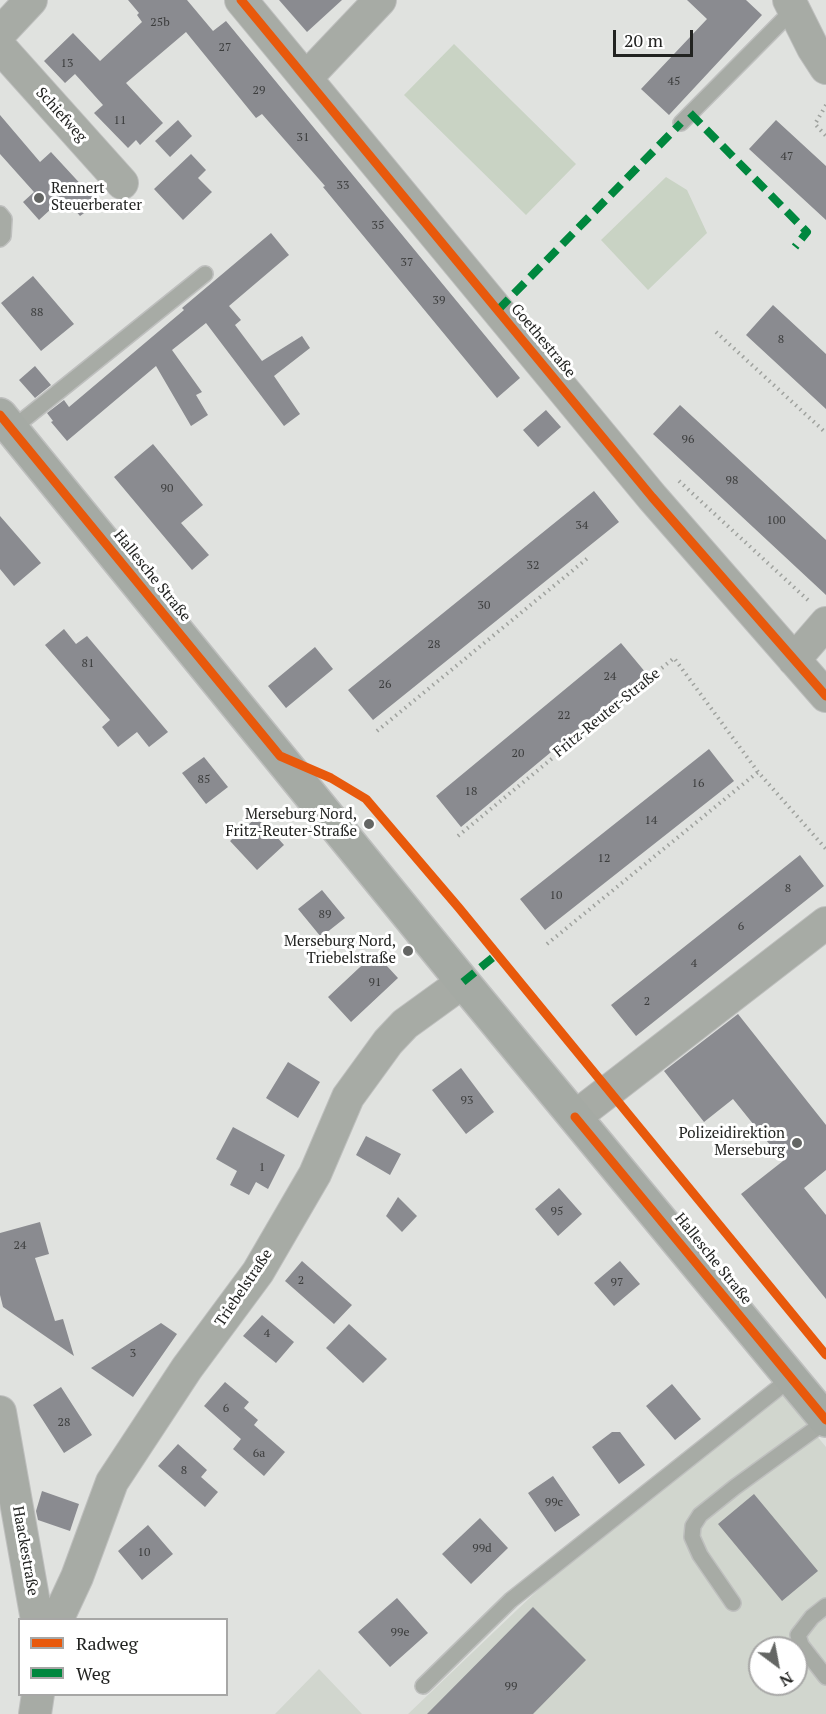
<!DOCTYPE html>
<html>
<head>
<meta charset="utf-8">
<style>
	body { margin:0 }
	#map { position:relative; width:826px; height:1714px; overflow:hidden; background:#e0e2df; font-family:"PT Serif",serif }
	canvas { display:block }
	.legend { position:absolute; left:18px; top:1618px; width:210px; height:78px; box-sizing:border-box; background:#fff; border:2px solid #a7a7a6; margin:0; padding:8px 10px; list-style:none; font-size:18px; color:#222321 }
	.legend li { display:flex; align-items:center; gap:12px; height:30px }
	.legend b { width:30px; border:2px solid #a7a7a6 }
	.north { position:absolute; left:748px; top:1636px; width:60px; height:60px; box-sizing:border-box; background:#fff; border:2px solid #a7a7a6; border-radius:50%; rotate:148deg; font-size:16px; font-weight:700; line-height:24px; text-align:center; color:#222321 }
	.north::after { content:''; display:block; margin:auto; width:21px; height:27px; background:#646664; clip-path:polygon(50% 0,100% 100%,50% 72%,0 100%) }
	.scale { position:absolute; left:613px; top:30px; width:80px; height:27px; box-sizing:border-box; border:3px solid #222321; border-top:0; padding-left:8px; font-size:18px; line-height:21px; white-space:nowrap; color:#222321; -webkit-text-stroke:4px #fff; paint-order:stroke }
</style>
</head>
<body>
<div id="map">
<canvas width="826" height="1714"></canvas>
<ul class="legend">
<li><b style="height:8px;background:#e8590c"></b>Radweg</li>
<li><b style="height:8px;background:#00873e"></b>Weg</li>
</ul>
<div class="north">N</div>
<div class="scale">20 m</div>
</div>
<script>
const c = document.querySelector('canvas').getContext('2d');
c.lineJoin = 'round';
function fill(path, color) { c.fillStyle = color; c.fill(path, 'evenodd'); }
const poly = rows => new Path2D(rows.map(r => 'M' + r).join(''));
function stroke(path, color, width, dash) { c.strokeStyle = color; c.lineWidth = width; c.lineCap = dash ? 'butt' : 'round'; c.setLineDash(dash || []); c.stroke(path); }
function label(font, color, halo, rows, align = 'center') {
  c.font = font + ' "PT Serif",serif'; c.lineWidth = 6; c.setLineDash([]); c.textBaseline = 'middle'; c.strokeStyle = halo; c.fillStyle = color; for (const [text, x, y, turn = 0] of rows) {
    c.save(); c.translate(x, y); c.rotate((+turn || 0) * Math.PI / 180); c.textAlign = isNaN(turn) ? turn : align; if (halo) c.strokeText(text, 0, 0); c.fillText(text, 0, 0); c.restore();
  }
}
fill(poly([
	[783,1395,826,1447,826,1714,408,1714,540,1588],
	[760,1648,796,1648,796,1684,760,1684],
	[319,1669,362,1714,275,1714]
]), '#d1d6ce');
fill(poly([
	[454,44,576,164,526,215,404,95],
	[666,177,687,190,707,233,648,290,601,240]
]), '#c9d3c4');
fill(poly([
	[128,0,187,0,213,31,226,21,520,378,497,398,323,187,325,186,262,114,256,118,186,32,126,83,163,123,140,145,136,140,128,148,94,113,103,105,75,74,65,83,44,61,73,33,100,61,142,22,137,15,139,13],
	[279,0,342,0,307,32],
	[687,0,746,0,762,15,669,115,641,89,707,19],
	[0,115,40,162,51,152,98,203,80,216,64,197,39,220,23,202,34,192,0,154],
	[178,120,192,136,170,157,155,141],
	[776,120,826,166,826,220,749,149],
	[191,154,206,170,198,178,212,192,183,220,154,189],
	[271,233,289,255,229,306,241,320,235,325,262,361,302,336,310,348,274,376,300,414,284,426,206,323,172,350,202,392,196,395,208,415,191,426,156,366,67,441,51,422,53,421,47,413,64,400,69,407,184,310,182,308],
	[33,276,74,324,41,351,1,303],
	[773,305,826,354,826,409,746,335],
	[35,366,51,385,35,398,19,380],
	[680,405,826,540,826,595,653,434],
	[546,410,561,427,538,447,523,430],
	[153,444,203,505,181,523,209,555,192,570,114,477],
	[594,491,619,522,373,720,348,690],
	[0,516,41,563,14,586,0,569],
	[64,629,76,644,87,636,168,732,149,747,137,732,118,747,102,727,110,720,45,645],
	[621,643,646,673,461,827,436,796],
	[315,647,333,669,286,708,268,686],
	[709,749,734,781,545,930,520,899],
	[204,757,228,787,206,804,182,773],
	[258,816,284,845,257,870,230,841],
	[800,855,824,886,636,1036,611,1005],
	[322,890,345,918,321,937,298,909],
	[375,953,398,978,351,1022,328,997],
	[738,1014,826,1125,826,1170,804,1188,826,1215,826,1299,741,1194,783,1161,733,1099,704,1122,664,1071],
	[288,1062,320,1082,298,1118,266,1098],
	[461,1068,494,1112,466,1134,432,1090],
	[233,1127,285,1155,268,1189,256,1182,249,1195,230,1185,237,1171,216,1159],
	[366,1136,401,1154,390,1175,356,1155],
	[559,1188,582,1214,558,1236,535,1209],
	[398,1197,417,1216,402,1232,386,1216],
	[40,1222,49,1254,35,1258,55,1321,63,1319,74,1356,3,1307,0,1295,0,1233],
	[302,1261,352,1305,334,1324,285,1281],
	[620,1261,640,1284,614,1306,594,1283],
	[262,1315,294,1342,276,1363,243,1336],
	[161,1323,177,1334,133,1397,91,1368],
	[349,1324,387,1359,363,1383,326,1348],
	[225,1382,249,1402,244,1408,258,1420,254,1425,285,1452,264,1476,233,1449,241,1439,204,1406],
	[672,1384,701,1419,675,1440,646,1406],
	[61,1387,92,1435,64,1453,33,1405],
	[612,1432,620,1432,645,1465,619,1484,592,1447],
	[178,1444,207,1470,201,1477,218,1492,205,1507,158,1466],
	[553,1476,580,1515,555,1532,528,1493],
	[42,1491,79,1504,70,1531,38,1520,36,1511],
	[754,1494,818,1571,782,1601,718,1524],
	[480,1518,508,1548,471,1584,442,1554],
	[148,1525,173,1554,142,1580,118,1551],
	[397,1598,428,1633,390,1667,358,1632],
	[533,1607,586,1660,533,1714,427,1714]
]), '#8a8b90');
const service = poly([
	[681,123,794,9],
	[0,214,4,219,3,236,0,239],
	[12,429,205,274],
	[733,1603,700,1555,692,1537,693,1526,700,1515,735,1487,826,1421],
	[826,1606,812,1617,798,1635,801,1645,826,1677],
	[423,1686,511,1600,791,1378]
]);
const minor = poly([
	[241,0,652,497,826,696],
	[789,0,813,48,826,68],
	[0,33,31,0],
	[0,47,122,183],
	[306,78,380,0],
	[794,660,826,623],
	[575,1117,826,923],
	[0,1412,37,1620],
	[57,1620,77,1577,112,1482,187,1368,258,1272,315,1174,348,1097,388,1042,405,1024,463,982],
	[35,1714,38,1694]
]);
const secondary = poly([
	[0,415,463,982,826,1420]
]);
stroke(service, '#bebfbe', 18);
stroke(minor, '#bebfbe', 34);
stroke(secondary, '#bebfbe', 36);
stroke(poly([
	[826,105,815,124,826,136],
	[716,332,826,433],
	[679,481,810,602],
	[377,731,589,557],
	[458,836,674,658,758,772,826,849],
	[547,944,758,772]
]), '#9fa29e', 4, [1.5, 4.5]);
stroke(service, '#a7aba5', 15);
stroke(minor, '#a7aba5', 32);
stroke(secondary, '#a5aaa4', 33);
stroke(poly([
	[690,113,807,232,795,247],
	[498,310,681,123],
	[463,982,496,955]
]), '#00873e', 8, [15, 8]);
stroke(poly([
	[241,0,652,497,826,696],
	[0,415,280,756,331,778,366,799,459,908,826,1355],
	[575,1117,826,1420]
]), '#e8590c', 9);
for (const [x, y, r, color] of [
	[39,198,6,"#646664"],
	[369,824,6,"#646664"],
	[408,951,6,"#646664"],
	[797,1143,6,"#646664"]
]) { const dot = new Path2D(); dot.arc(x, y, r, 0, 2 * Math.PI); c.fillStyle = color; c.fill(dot); stroke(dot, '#fff', 2); }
label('12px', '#3c3d3d', null, [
	["25b",160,23],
	["27",225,48],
	["13",67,64],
	["45",674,82],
	["29",259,91],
	["11",120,121],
	["31",303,138],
	["47",787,157],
	["33",343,186],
	["35",378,226],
	["37",407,263],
	["39",439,301],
	["88",37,313],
	["8",781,340],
	["96",688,440],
	["98",732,481],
	["90",167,489],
	["100",776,521],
	["34",582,526],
	["32",533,566],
	["30",484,606],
	["28",434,645],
	["81",88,664],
	["24",610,677],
	["26",385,685],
	["22",564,716],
	["20",518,754],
	["85",204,780],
	["16",698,784],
	["18",471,792],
	["14",651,821],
	["12",604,859],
	["8",788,889],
	["10",556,896],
	["89",325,915],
	["6",741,927],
	["4",694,964],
	["91",375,983],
	["2",647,1002],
	["93",467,1101],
	["1",262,1168],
	["95",557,1212],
	["24",20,1246],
	["2",301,1281],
	["97",617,1283],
	["4",267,1334],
	["3",133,1354],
	["6",226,1409],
	["28",64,1423],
	["6a",259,1454],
	["8",184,1471],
	["99c",554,1503],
	["99d",482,1549],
	["10",144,1553],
	["99e",400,1633],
	["99",511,1687]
]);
label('15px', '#222321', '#fff', [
	["Schiefweg",61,115,48],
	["Goethestraße",543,341,50],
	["Hallesche Straße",152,576,51],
	["Fritz-Reuter-Straße",607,713,-39],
	["Hallesche Straße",713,1259,51],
	["Triebelstraße",244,1288,-56],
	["Haackestraße",25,1551,80]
]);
label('15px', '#222321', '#fff', [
	["Rennert",51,189,"left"],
	["Steuerberater",51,206,"left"],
	["Merseburg Nord,",357,815],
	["Fritz-Reuter-Straße",357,832],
	["Merseburg Nord,",396,942],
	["Triebelstraße",396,959],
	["Polizeidirektion",785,1134],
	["Merseburg",785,1151]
], 'right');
</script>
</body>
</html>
